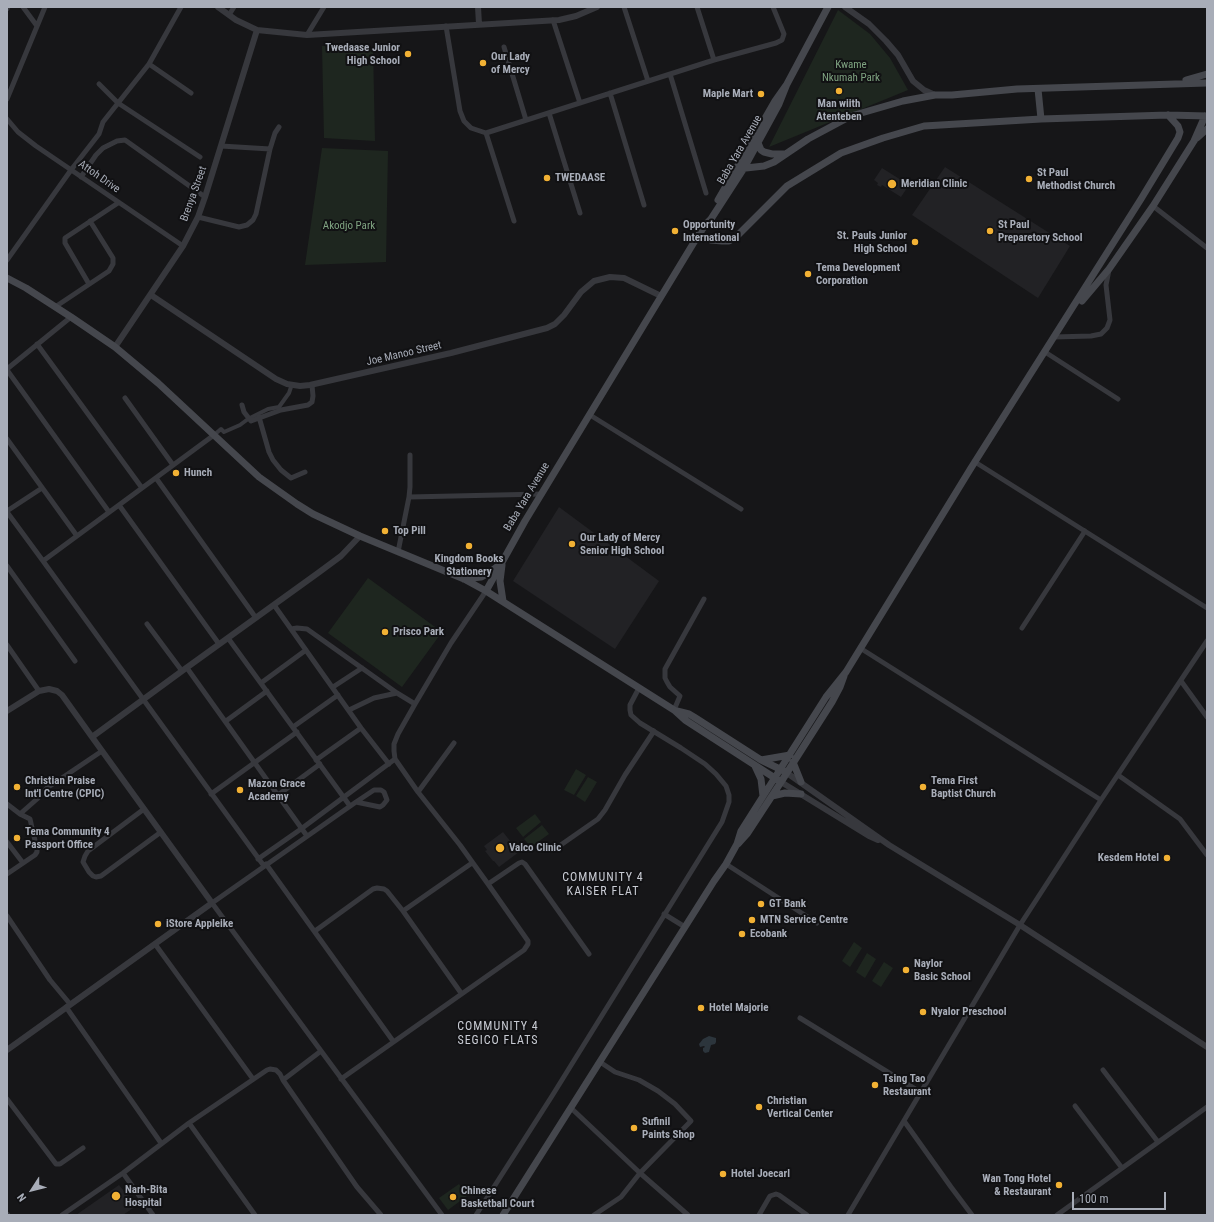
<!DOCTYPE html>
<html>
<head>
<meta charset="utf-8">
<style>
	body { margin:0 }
	#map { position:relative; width:1214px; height:1222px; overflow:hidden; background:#161618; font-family:"Roboto Condensed",sans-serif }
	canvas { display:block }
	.frame { position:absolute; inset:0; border:8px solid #a8adb8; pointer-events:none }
	.north { position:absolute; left:12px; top:1170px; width:40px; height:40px; -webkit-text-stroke:3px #111113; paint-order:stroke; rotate:234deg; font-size:11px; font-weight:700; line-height:16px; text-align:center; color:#a8adb8 }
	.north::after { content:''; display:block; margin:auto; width:14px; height:18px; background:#a8adb8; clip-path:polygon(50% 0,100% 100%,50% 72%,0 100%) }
	.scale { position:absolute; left:1072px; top:1192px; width:94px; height:18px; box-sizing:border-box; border:2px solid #a8adb8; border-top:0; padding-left:5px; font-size:12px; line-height:14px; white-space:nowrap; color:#a8adb8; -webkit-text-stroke:3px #111113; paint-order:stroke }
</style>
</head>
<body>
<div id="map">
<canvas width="1214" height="1222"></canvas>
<div class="frame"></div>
<div class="north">N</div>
<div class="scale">100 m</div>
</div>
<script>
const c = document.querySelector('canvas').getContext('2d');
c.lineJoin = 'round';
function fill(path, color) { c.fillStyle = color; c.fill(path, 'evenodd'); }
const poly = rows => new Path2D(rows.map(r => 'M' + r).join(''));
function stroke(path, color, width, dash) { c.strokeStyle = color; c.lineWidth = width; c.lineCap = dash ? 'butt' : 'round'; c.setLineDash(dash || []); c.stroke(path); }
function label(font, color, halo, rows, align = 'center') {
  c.font = font + ' "Roboto Condensed",sans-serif'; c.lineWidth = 4; c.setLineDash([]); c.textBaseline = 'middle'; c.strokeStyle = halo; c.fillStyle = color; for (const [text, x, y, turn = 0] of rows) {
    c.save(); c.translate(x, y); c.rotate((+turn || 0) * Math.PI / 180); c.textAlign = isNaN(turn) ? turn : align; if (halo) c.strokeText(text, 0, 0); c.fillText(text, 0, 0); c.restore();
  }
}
fill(poly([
	[945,167,1070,246,1038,298,912,215],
	[882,168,909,185,901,197,882,185,881,187,877,185,878,183,874,180],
	[559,507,659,581,615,649,513,581],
	[503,832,519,852,499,867,494,861,493,861,485,851,487,850,484,846],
	[119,1185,136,1206,123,1215,76,1215]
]), '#222225');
fill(poly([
	[838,10,870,34,890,58,908,90,769,147],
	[322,46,373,47,375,141,324,138],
	[322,148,388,151,386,262,305,265],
	[368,578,442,632,402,687,328,633],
	[576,769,586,775,574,795,564,790],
	[588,777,597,782,585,802,576,796],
	[535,814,541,822,523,837,516,828],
	[542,825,549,834,531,847,524,839],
	[854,942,862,948,850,967,842,961],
	[867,953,876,959,865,978,856,972],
	[884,962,893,968,881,987,872,981],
	[459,1184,467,1196,448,1210,439,1198]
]), '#1e261f');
fill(poly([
	[709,1036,716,1038,716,1042,715,1044,711,1045,709,1052,705,1053,703,1051,703,1048,705,1047,704,1046,700,1047,699,1044,703,1039]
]), '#2c353c');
stroke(poly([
	[214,435,221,429,224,432,240,425,248,419,268,409,279,407,289,393,292,384]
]), '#37383d', 4);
stroke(poly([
	[23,7,37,26],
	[624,7,648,81],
	[697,7,714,60],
	[7,9,8,7],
	[229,15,234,7],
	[553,20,580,103],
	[446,26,460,111,464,121,471,128,486,133,714,60,776,43,782,40,784,34,773,7],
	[307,35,324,7],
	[504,47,526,120],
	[149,64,191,93],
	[670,74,706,193],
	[99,84,118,103,200,157],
	[610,93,644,205],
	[7,99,45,7],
	[549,113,580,213],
	[7,119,18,132,36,146,183,246],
	[486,133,514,221],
	[221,146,270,149],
	[81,177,96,155,103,148,117,141,125,140,205,197],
	[1153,206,1207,248],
	[198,217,239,227,247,225,253,220,256,214,270,149,275,133,279,127],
	[7,260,71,170,99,134,103,122,149,64,181,7],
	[89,284,65,243,65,238,118,203],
	[55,307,109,271,113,264,113,258,90,221],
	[1054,337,1091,336,1101,334,1107,328,1110,320,1106,285,1109,270],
	[37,344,142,488],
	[1045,352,1118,399],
	[7,369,71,317],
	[7,370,109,512],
	[125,398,173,465],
	[242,405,244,412,251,421,281,410,308,405,312,402,313,396,312,385],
	[590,415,741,509],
	[259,417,269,452,273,460,281,470,291,478,305,472],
	[7,439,77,536],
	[410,455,410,487,409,497,542,494],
	[975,462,1207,608],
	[156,478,256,618],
	[119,505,219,644],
	[7,511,42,488],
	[7,512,43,561,264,866],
	[398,552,409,497],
	[43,561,214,435],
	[7,566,75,661],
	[274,605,361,728,389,764],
	[147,624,182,671],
	[1022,628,1085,531],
	[291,629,297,628,307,629,397,693,415,704],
	[228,638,350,806],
	[7,645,39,691],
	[860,648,1101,800],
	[187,668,307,836],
	[1181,681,1207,717],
	[261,683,306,650],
	[333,687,362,668],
	[349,710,374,698,397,693],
	[674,710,680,696,670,687,667,682,665,678,665,669,704,599],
	[226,721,267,691],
	[293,727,338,695],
	[316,760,361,728],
	[1118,775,1180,819,1207,855],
	[418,792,454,743],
	[211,794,297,732],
	[278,795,320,764],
	[356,802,380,807,383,805,387,800,384,792,381,790,374,790,356,802,212,903,442,1215],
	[7,804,20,814,30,819,37,849,37,852,35,855,7,874],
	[144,809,88,851,85,856,83,862,89,872,93,876,96,877,101,876,161,832],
	[20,814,37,799,47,788,102,751],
	[7,842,23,863],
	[555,849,598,819,605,810,625,775,654,731],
	[258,859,301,829,395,759],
	[266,864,393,1041],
	[726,864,817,923],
	[488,884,519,863,522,862,525,864,589,954],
	[403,911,472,863],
	[664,914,685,927],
	[7,916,50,980,70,1004],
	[315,931,373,889,377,888,384,889,387,891,403,911,461,993],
	[155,944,253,1079],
	[66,1007,161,1143],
	[800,1018,920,1092],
	[1103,1070,1158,1142],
	[341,1079,524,950,528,944,528,941,488,884,460,845,418,792,395,759,394,751,394,744,398,734,415,704,451,643,486,591],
	[283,1080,321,1051],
	[7,1099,56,1164,60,1164,83,1148],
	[1075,1106,1122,1168],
	[571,1108,640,1173,688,1215],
	[904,1121,951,1187,972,1215],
	[189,1123,255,1215],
	[123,1173,153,1215],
	[7,1214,8,1215],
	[62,1215,123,1173,189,1123,267,1070,270,1069,276,1070,280,1074,283,1080,357,1187,381,1215],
	[476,1215,552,1096,717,830,722,822,729,802,729,795,726,786,716,774,705,764,681,748,640,723,631,715,630,710,630,705,639,688],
	[594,1215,621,1197,640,1173,691,1121,675,1104,658,1091,639,1080,615,1072,600,1062],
	[759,1215,770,1196,776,1194,779,1195,807,1215],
	[848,1215,1020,925,1101,800,1207,641],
	[1057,1215,1207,1107]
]), '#37383d', 5);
stroke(poly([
	[218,7,236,20,257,30,307,35,559,20,576,16,597,7],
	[478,7,479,24],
	[845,7,869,24,886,41,898,55,913,81,924,90,935,95],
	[151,295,276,379,287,384,300,386,310,385,451,353,547,328,555,324,564,315,581,292,594,281,610,277,624,278,661,296],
	[115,347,183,246,198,217,205,197,257,30],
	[7,711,39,691,49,689,57,691,62,695,92,737],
	[787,773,889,845,1020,925,1207,1047],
	[781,782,869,836,878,840],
	[7,1050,212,903,92,737,182,671,318,573,341,556,360,536]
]), '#37383d', 6);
stroke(poly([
	[1186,80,1207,74],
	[1038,89,1041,119],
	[1197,138,1207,129],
	[758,143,761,150,764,152,772,154,785,154],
	[737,169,764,166,774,162,808,139,851,116,903,101,935,95,952,95,1017,89,1207,83],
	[718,200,775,101,787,84,828,7],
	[699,234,711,240,722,241,729,241,736,237,787,186,841,153,883,138,924,126,1041,119,1168,115,1207,116],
	[7,278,26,288,71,317,115,347,158,383,259,477,297,504,313,514,360,536,464,579,486,591,674,710,685,720,781,782],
	[1082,301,1109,269,1153,206,1194,141,1205,116],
	[502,565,500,581,503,601],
	[464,579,481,577,489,573,498,566],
	[486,591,525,521,699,234,706,224,711,219,744,168,779,104,787,84],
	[677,711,689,714,694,717,761,760,784,771],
	[761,760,790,755],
	[793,762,801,782],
	[755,766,761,779,763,796],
	[772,796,785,793,801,794],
	[738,844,747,834,781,782,832,702,840,687,844,676],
	[503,1215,714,881,726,864,737,844,741,831,826,697,846,672,971,468,1141,199,1178,138,1180,132,1178,126,1168,115]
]), '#45474d', 7);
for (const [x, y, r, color] of [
	[408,54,4,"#f2b134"],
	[483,63,4,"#f2b134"],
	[839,91,4,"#f2b134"],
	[761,94,4,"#f2b134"],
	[547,178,4,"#f2b134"],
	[1029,179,4,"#f2b134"],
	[892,184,5,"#f2b134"],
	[675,231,4,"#f2b134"],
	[990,231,4,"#f2b134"],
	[915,242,4,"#f2b134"],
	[808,274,4,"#f2b134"],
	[176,473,4,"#f2b134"],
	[385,531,4,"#f2b134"],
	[572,544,4,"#f2b134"],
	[469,546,4,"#f2b134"],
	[385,632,4,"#f2b134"],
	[17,787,4,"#f2b134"],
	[923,787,4,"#f2b134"],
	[240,790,4,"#f2b134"],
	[17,838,4,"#f2b134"],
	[500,848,5,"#f2b134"],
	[1167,858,4,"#f2b134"],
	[761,904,4,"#f2b134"],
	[752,920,4,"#f2b134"],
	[158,924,4,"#f2b134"],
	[742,934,4,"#f2b134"],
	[906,970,4,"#f2b134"],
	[701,1008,4,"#f2b134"],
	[923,1012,4,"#f2b134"],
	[875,1085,4,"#f2b134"],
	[759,1107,4,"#f2b134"],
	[634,1128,4,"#f2b134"],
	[723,1174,4,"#f2b134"],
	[1059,1185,4,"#f2b134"],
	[116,1196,5,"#f2b134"],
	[453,1197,4,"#f2b134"]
]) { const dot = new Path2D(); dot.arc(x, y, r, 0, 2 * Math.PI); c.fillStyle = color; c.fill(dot); stroke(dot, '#111113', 1.5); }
label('bold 11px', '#a8adb8', '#111113', [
	["Twedaase Junior",400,48,"right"],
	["High School",400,61,"right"],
	["Our Lady",491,57],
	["of Mercy",491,70],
	["Maple Mart",753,94,"right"],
	["Man wiith",839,104,"center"],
	["Atenteben",839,117,"center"],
	["St Paul",1037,173],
	["Methodist Church",1037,186],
	["TWEDAASE",555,178],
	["Meridian Clinic",901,184],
	["Opportunity",683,225],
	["International",683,238],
	["St Paul",998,225],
	["Preparetory School",998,238],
	["St. Pauls Junior",907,236,"right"],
	["High School",907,249,"right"],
	["Tema Development",816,268],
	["Corporation",816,281],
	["Hunch",184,473],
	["Top Pill",393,531],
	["Our Lady of Mercy",580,538],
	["Senior High School",580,551],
	["Kingdom Books",469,559,"center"],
	["Stationery",469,572,"center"],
	["Prisco Park",393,632],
	["Christian Praise",25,781],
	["Int'l Centre (CPIC)",25,794],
	["Tema First",931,781],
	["Baptist Church",931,794],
	["Mazon Grace",248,784],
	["Academy",248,797],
	["Tema Community 4",25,832],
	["Passport Office",25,845],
	["Valco Clinic",509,848],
	["Kesdem Hotel",1159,858,"right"],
	["GT Bank",769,904],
	["MTN Service Centre",760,920],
	["iStore Appleike",166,924],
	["Ecobank",750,934],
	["Naylor",914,964],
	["Basic School",914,977],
	["Hotel Majorie",709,1008],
	["Nyalor Preschool",931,1012],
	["Tsing Tao",883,1079],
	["Restaurant",883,1092],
	["Christian",767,1101],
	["Vertical Center",767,1114],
	["Sufinil",642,1122],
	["Paints Shop",642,1135],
	["Hotel Joecarl",731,1174],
	["Wan Tong Hotel",1051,1179,"right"],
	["& Restaurant",1051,1192,"right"],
	["Narh-Bita",125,1190],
	["Hospital",125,1203],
	["Chinese",461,1191],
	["Basketball Court",461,1204]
], 'left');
label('11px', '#7fa381', '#111113', [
	["Kwame",851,65],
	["Nkumah Park",851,78],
	["Akodjo Park",349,226]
]);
label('11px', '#a8adb8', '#111113', [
	["Baba Yara Avenue",740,150,-60],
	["Attoh Drive",99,177,35],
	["Brenya Street",194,194,-70],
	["Joe Manoo Street",404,354,-13],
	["Baba Yara Avenue",527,497,-59]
]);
c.letterSpacing = '1px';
label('12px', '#c9ccd4', '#111113', [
	["COMMUNITY 4",603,878],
	["KAISER FLAT",603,892],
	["COMMUNITY 4",498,1027],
	["SEGICO FLATS",498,1041]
]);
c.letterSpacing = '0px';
</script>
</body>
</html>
